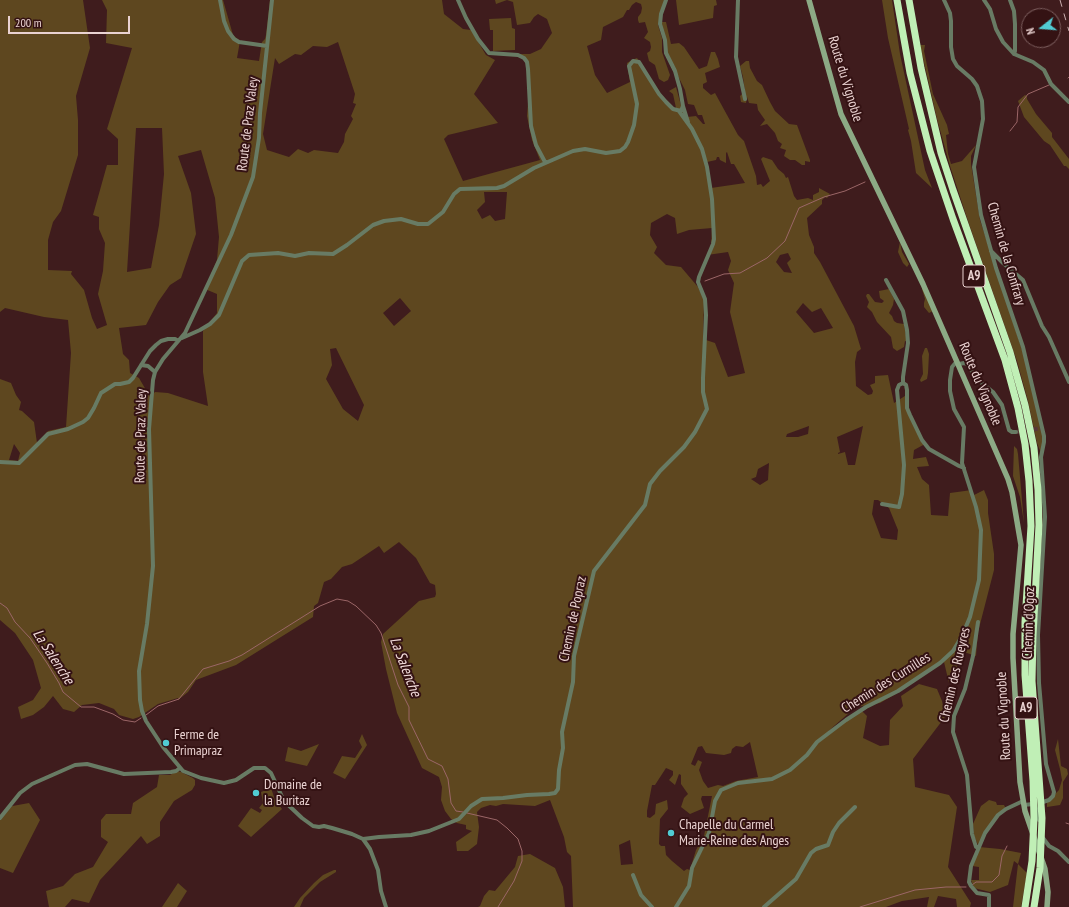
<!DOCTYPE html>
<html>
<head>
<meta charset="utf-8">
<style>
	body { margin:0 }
	#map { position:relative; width:1069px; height:907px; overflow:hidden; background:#3f1c1d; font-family:"PT Sans Narrow",sans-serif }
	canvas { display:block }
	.north { position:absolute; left:1021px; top:8px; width:40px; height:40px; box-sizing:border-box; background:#341213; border:1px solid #7d5f5f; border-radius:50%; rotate:253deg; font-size:11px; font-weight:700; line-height:16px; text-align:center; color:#ead2d1 }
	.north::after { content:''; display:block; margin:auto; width:14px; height:18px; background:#51ccd3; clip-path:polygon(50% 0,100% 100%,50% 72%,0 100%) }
	.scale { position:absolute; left:8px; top:16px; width:122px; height:18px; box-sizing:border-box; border:2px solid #ead2d1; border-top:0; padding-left:5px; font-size:12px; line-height:14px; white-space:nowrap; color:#ead2d1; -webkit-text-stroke:3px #341213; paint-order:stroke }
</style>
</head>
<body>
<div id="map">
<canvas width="1069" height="907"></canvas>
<div class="north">N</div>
<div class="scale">200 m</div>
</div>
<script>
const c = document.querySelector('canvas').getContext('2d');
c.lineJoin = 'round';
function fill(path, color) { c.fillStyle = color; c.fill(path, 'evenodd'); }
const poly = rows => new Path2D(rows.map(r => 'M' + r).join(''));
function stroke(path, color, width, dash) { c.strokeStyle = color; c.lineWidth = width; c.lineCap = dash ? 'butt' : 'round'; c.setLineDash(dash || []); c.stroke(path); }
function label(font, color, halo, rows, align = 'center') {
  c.font = font + ' "PT Sans Narrow",sans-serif'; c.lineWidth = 4; c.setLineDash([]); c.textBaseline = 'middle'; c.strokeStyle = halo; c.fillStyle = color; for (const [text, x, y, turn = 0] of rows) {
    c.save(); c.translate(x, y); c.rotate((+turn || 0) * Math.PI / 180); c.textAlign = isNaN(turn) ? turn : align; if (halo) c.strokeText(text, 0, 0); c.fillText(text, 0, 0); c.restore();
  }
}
fill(poly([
	[0,0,83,0,90,48,76,96,78,120,78,155,61,211,53,222,48,240,48,270,72,271,71,274,84,290,92,318,97,329,107,325,98,294,103,271,105,243,99,229,99,217,93,215,107,165,118,165,118,139,107,129,132,48,106,43,107,10,102,0,223,0,233,35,240,41,237,58,259,61,262,42,265,39,266,35,270,0,442,0,444,14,463,29,471,30,486,55,495,60,474,94,498,123,448,135,444,139,463,181,540,160,532,140,527,116,530,78,528,62,519,54,530,54,541,49,552,33,547,19,538,14,534,17,530,23,517,25,513,2,507,0,496,4,495,0,664,0,664,5,658,25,662,38,662,52,670,75,668,80,664,82,659,79,655,65,649,61,647,53,650,51,651,47,650,42,644,38,648,32,645,22,639,23,638,20,638,17,641,13,642,8,641,4,636,2,632,5,629,10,627,10,623,17,603,27,601,40,587,46,595,75,607,93,630,82,627,63,632,60,637,58,659,93,673,107,676,108,673,94,669,91,676,87,682,109,687,117,696,116,703,124,705,124,702,115,698,115,694,105,688,104,685,90,667,54,661,22,666,22,671,44,679,43,684,47,699,69,707,66,711,52,715,52,718,59,720,67,705,73,707,82,703,84,703,88,711,95,715,93,738,135,744,141,756,176,757,185,761,184,763,187,770,181,761,159,763,157,772,160,778,169,784,174,786,178,788,177,794,196,797,200,808,198,813,200,813,195,819,192,819,188,830,194,827,198,825,197,822,200,822,204,807,218,809,235,814,247,814,253,820,262,854,326,861,349,857,352,855,362,856,386,868,395,872,394,873,391,870,385,875,383,875,376,888,375,894,403,908,394,908,408,925,444,914,450,913,459,926,457,929,466,917,467,922,479,929,485,931,515,948,516,950,493,972,490,974,495,984,490,988,500,988,513,994,554,994,570,978,632,976,656,964,652,949,683,944,662,899,692,880,703,856,707,834,726,821,739,861,710,867,716,863,738,880,746,889,745,890,720,903,706,901,696,919,684,937,689,942,701,945,717,913,759,915,787,949,795,957,807,948,867,971,903,970,907,957,907,956,899,938,896,934,907,927,907,929,897,902,901,886,907,573,907,571,856,567,852,564,837,550,800,535,806,503,804,496,806,490,805,481,808,477,812,479,827,477,844,468,851,457,851,456,842,472,831,466,829,466,825,457,823,451,819,445,811,441,800,442,787,439,777,422,768,397,713,386,669,381,642,383,634,419,601,435,597,436,594,435,585,430,583,416,558,399,542,384,553,379,546,352,564,342,567,331,579,324,582,318,603,314,606,313,617,236,665,196,680,188,692,178,700,178,698,158,704,139,717,133,719,119,715,114,709,99,703,82,705,74,712,63,709,53,696,44,707,33,715,21,719,18,707,33,700,41,688,33,660,15,633,0,620,0,379,11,383,16,395,21,402,19,410,22,411,34,422,37,443,48,431,66,427,71,353,68,320,44,317,5,308,0,312],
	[338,42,355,94,353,103,356,104,351,116,353,119,345,134,344,142,338,153,314,150,308,153,298,149,289,157,267,150,263,134,275,58,279,64,295,54,301,55,313,46,327,47],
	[136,128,162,128,164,174,159,225,151,268,127,272],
	[201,150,215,198,219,237,217,260,205,289,217,294,217,313,203,331,203,372,208,406,168,393,155,392,150,397,139,378,130,373,129,360,123,354,119,328,146,325,158,302,170,285,181,278,196,234,191,193,178,156],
	[727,152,731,164,734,164,745,183,711,188,707,162,716,160,717,157,719,157,720,160,726,163,726,153],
	[484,192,507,192,505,219,495,221,490,215,482,219,477,210,485,202],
	[667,214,675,218,677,234,689,230,712,228,711,247,707,255,728,252,731,261,728,270,734,283,730,312,745,373,728,377,715,343,703,339,704,300,698,287,681,267,666,265,654,253,657,247,650,235,651,223],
	[788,253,791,259,787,263,792,273,784,272,776,262,780,255],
	[400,298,411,311,394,326,383,313],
	[803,303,812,312,821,308,833,328,814,333,796,312],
	[336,348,364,405,358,421,343,409,326,379,332,365,330,349],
	[809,426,808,434,798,437,786,437,787,434],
	[863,426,855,465,848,465,845,452,838,454,838,453,840,452,837,437],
	[14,444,20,453,18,461,9,460],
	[769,463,768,480,760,485,751,479,756,477,758,469],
	[874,500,878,500,889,508,898,530,897,540,881,538,872,514],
	[750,742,758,777,736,781,723,786,718,785,708,788,703,781,699,770,702,762,698,760,695,766,691,764,698,747,702,746,706,753,724,755,731,753,732,749,736,746,743,747],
	[666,768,673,771,673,775,669,780,675,785,679,774,681,775,681,784,688,794,684,798,681,807,690,814,704,808,701,799,702,796,712,796,704,836,696,850,690,870,687,869,684,871,672,861,666,855,665,846,661,846,659,844,660,819,668,809,667,800,656,804,655,814,650,818,647,817,647,811,652,785,655,785],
	[630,840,633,864,621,865,619,845],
	[676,0,716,0,717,5,714,6,713,18,679,25],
	[882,0,892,0,900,54,925,170,932,188,916,173,911,141,908,130,909,129,888,38],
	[511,18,512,28,515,29,515,39,502,40,515,39,515,50,493,51,493,30,490,30,489,19],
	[920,45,925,45,924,51,933,94,947,125,949,134,946,135,948,154,951,164,962,161,976,145,971,156,971,164,980,220,1026,362,1039,417,1043,437,1041,453,1037,443,1028,401,1017,361,969,224,950,166,937,119],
	[746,61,749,61,750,68,757,81,762,85,770,102,775,111,789,124,797,125,810,160,810,162,805,161,805,165,802,165,795,160,790,160,784,156,786,150,780,148,782,144,778,141,775,133,767,124,760,126,765,120,758,110,757,104,749,103,747,97,746,103,741,102,740,96,745,91,743,77,740,66],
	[1025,95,1027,96,1027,99,1036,114,1052,133,1052,137,1069,159,1069,169,1066,166,1064,166,1050,145,1044,141,1024,117,1018,101],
	[900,242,902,252,909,264,907,267,903,263,898,252],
	[923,287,933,311,929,313,924,307,924,303,925,299,922,289],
	[889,289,894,299,893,305,889,313,892,316,894,321,897,323,904,324,907,341,905,341,904,347,897,351,893,348,891,337,877,322,872,312,867,307,869,302,866,296,867,294,869,294,875,302,882,303,884,301,880,298,879,291],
	[927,348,929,354,928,373,927,379,921,382,920,380,923,374,922,356,925,348],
	[1014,446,1017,449,1018,454,1024,523,1020,497,1013,476],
	[362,734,367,745,345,779,333,773,342,756,355,758,362,747,359,741],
	[1058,739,1061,766,1067,769,1068,774,1063,782,1063,798,1060,805,1047,807,1047,802,1059,790,1062,780,1060,769,1055,750],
	[319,744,307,766,285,761,288,747,301,751],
	[177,771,181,772,193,778,195,780,195,785,192,790,174,801,160,822,160,836,147,844,141,836,100,880,89,903,72,899,65,907,49,907,46,891,63,886,75,874,93,867,108,842,101,837,101,820,106,814,131,814,133,803,157,787,159,775,170,775],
	[271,788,275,800,282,809,251,837,238,826,251,808,260,813,262,810,259,808,263,803,261,792],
	[989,800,996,802,997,805,1004,805,1006,809,991,824,979,847,1000,849,1021,853,1018,864,1027,873,1021,907,1013,907,1018,864,1014,861,1008,885,990,892,974,888,971,880,979,880,979,867,972,866,979,847,974,836,973,824,981,806],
	[29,803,40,820,13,873,0,868,0,818,7,807],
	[530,854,555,868,563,887,565,907,478,907,480,906,484,896,489,890,495,891,515,867,518,856],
	[334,870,336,870,336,872,320,882,304,898,300,907,294,907,300,898,314,883,323,875],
	[178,883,187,891,177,907,162,907]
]), '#5e471f');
stroke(poly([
	[1068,78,1069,77],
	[1010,131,1017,122,1018,107,1028,94,1049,85],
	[705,281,724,274,740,273,767,258,785,241,799,208,824,197,845,191,865,182],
	[0,603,7,608,15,622,30,638,47,663,59,683,63,692,81,707,94,707,113,714,123,720,135,722,141,718],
	[146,715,158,706,179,699,203,669,229,661,242,655,320,606,337,599,348,601,356,606,376,625,381,633,398,685,409,707,409,720,428,759,442,766,448,779,451,803,456,811,463,812],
	[467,813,497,820,507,828,518,839,522,851,522,861,514,881,498,907],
	[1066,823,1069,824],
	[972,885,976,882,992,882,999,875,1002,856,1007,846],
	[860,907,915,890,946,887,966,887]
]), '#9b6667', 1);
stroke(poly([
	[1016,432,1042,428]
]), '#593738', 4, [4, 2]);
stroke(poly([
	[220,0,224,21,228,31,234,39,239,42,267,46],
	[272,0,260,113,259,138,253,177,231,235,185,333,163,359,155,372,153,380,149,429,153,566,147,624,139,671,140,700,142,711,146,721,163,747,183,771,201,778,224,783,236,780,254,768,265,768,271,773,284,801,302,818,313,826,319,827,324,826,332,828,352,834,363,839,370,849,378,870,381,891,386,907],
	[458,0,466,18,478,39,489,53,518,55,524,58,527,62,528,69,531,126,536,145,545,162],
	[738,0,736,57,745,99],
	[944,0,950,13,951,21,951,47,953,59,957,66,972,79,977,86,982,101,983,119,974,167,981,215,996,268,1023,347,1044,436,1044,442,1041,457,1045,517,1038,635,1039,683,1046,764,1054,792,1053,796,1049,800,1040,803],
	[984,0,990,9,996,29,1003,42,1014,54,1033,62,1044,70,1051,84,1069,102],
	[1010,0,1014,11,1015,24,1015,51,1014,54],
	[683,106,688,122],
	[991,251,1003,263,1023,280,1042,326,1049,337,1069,382],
	[886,280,903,311,907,330,908,343,903,377,903,383,906,385,907,390,907,408,910,415,922,440,929,449,959,466,964,468],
	[182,338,200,330,210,324,219,315,242,261,249,255,278,253,295,256,309,253,333,254,347,245,373,225,384,221,401,219,418,224,428,224,443,212,454,194,460,189,497,188,504,186,534,168,573,151,585,149,606,153,620,151,625,147,628,142,634,125,637,104,629,66,633,61,639,62,659,94,666,102,673,109,681,111,683,106,680,89,675,71,666,53,665,40,660,24,661,14,666,0],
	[959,364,964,363,967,364,978,380,993,392,1002,405,1009,430,1012,432,1016,432],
	[141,365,148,366,155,372],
	[0,462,19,463,48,434,68,429,83,422,88,418,94,408,101,393,115,384,120,384,129,382,133,378,150,351,156,345,161,341,168,339,175,339,178,341],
	[882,504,899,507,902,494,904,465,897,390,899,385,903,383],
	[978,622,973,656,965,689,954,716,953,732,967,775,972,834,976,847,979,847],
	[1024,805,1033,804,1035,805,1039,820],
	[0,818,20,793,32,784,75,765,87,764,124,774,171,772,176,771,180,768],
	[1043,838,1049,846,1058,851,1069,862],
	[363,839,379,837,411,835,429,831,459,819,471,806,482,799,503,798,527,795,549,794,555,793,558,789,559,770,563,748,562,732,573,682,574,656,594,571,645,505,650,484,660,471,684,447,695,432,707,409,703,392,703,378,706,315,705,299,698,282,699,277,713,244,714,239,712,199,707,167,702,149,692,129,679,111],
	[633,875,641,895,652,907],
	[676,907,689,886,692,868,709,833,715,801,721,790,738,783,772,779,790,770,807,755,817,742,846,720,866,707,898,691,940,663,953,651,962,636,970,617,979,580,981,530,976,507,962,463,964,427,954,409,950,391,950,380,952,367,957,361],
	[764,907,796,879,811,853,816,849,828,845,833,832,839,823,855,807],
	[989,907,989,895,977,893,971,886,969,882,971,866,985,833,998,815,1006,809,1023,801]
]), '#687b64', 4);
stroke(poly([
	[809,0,841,114,923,284,1008,479,1012,492,1021,545,1013,634,1013,658,1020,782,1025,811,1045,869,1048,892,1047,907]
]), '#8caa85', 5.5);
stroke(poly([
	[897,0,910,73,930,151,953,219,1005,360,1018,408,1025,444,1029,481,1031,526,1025,622,1025,675,1033,781,1034,819,1032,861,1025,907],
	[909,0,921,68,941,153,953,190,1010,352,1025,405,1034,448,1038,490,1039,525,1033,636,1032,681,1042,818,1040,868,1034,907]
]), '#c0efb6', 7);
stroke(poly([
	[1060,0,1069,31]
]), '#caafaf', 1, [7, 7]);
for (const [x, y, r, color] of [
	[166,743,4,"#51ccd3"],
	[256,793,4,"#51ccd3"],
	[671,833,4,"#51ccd3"]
]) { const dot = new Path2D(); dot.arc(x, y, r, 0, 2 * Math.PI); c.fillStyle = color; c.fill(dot); stroke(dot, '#341213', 1.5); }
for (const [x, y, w] of [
	[974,276,22],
	[1026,708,22]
]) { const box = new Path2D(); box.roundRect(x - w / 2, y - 11, w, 22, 3); c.fillStyle = '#341213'; c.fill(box); stroke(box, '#ead2d1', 1); }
label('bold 13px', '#ead2d1', null, [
	["A9",974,276],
	["A9",1026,708]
]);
label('14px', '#ead2d1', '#341213', [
	["Route du Vignoble",845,79,73],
	["Route de Praz Valey",248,124,-83],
	["Chemin de la Confrary",1006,254,74],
	["Route du Vignoble",980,384,67],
	["Route de Praz Valey",141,436,-89],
	["Chemin de Popraz",573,619,-78],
	["Chemin d'Ogoz",1029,623,-88],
	["Chemin des Rueyres",955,675,-77],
	["Chemin des Curnilles",886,683,-32],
	["Route du Vignoble",1004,716,-93]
]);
label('14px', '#ead2d1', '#341213', [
	["Ferme de",174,735],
	["Primapraz",174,751],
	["Domaine de",264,785],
	["la Buritaz",264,801],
	["Chapelle du Carmel",679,825],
	["Marie-Reine des Anges",679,841]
], 'left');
label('italic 15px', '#f1dbda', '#341213', [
	["La Salenche",53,657,57],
	["La Salenche",405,667,69]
]);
</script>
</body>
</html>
